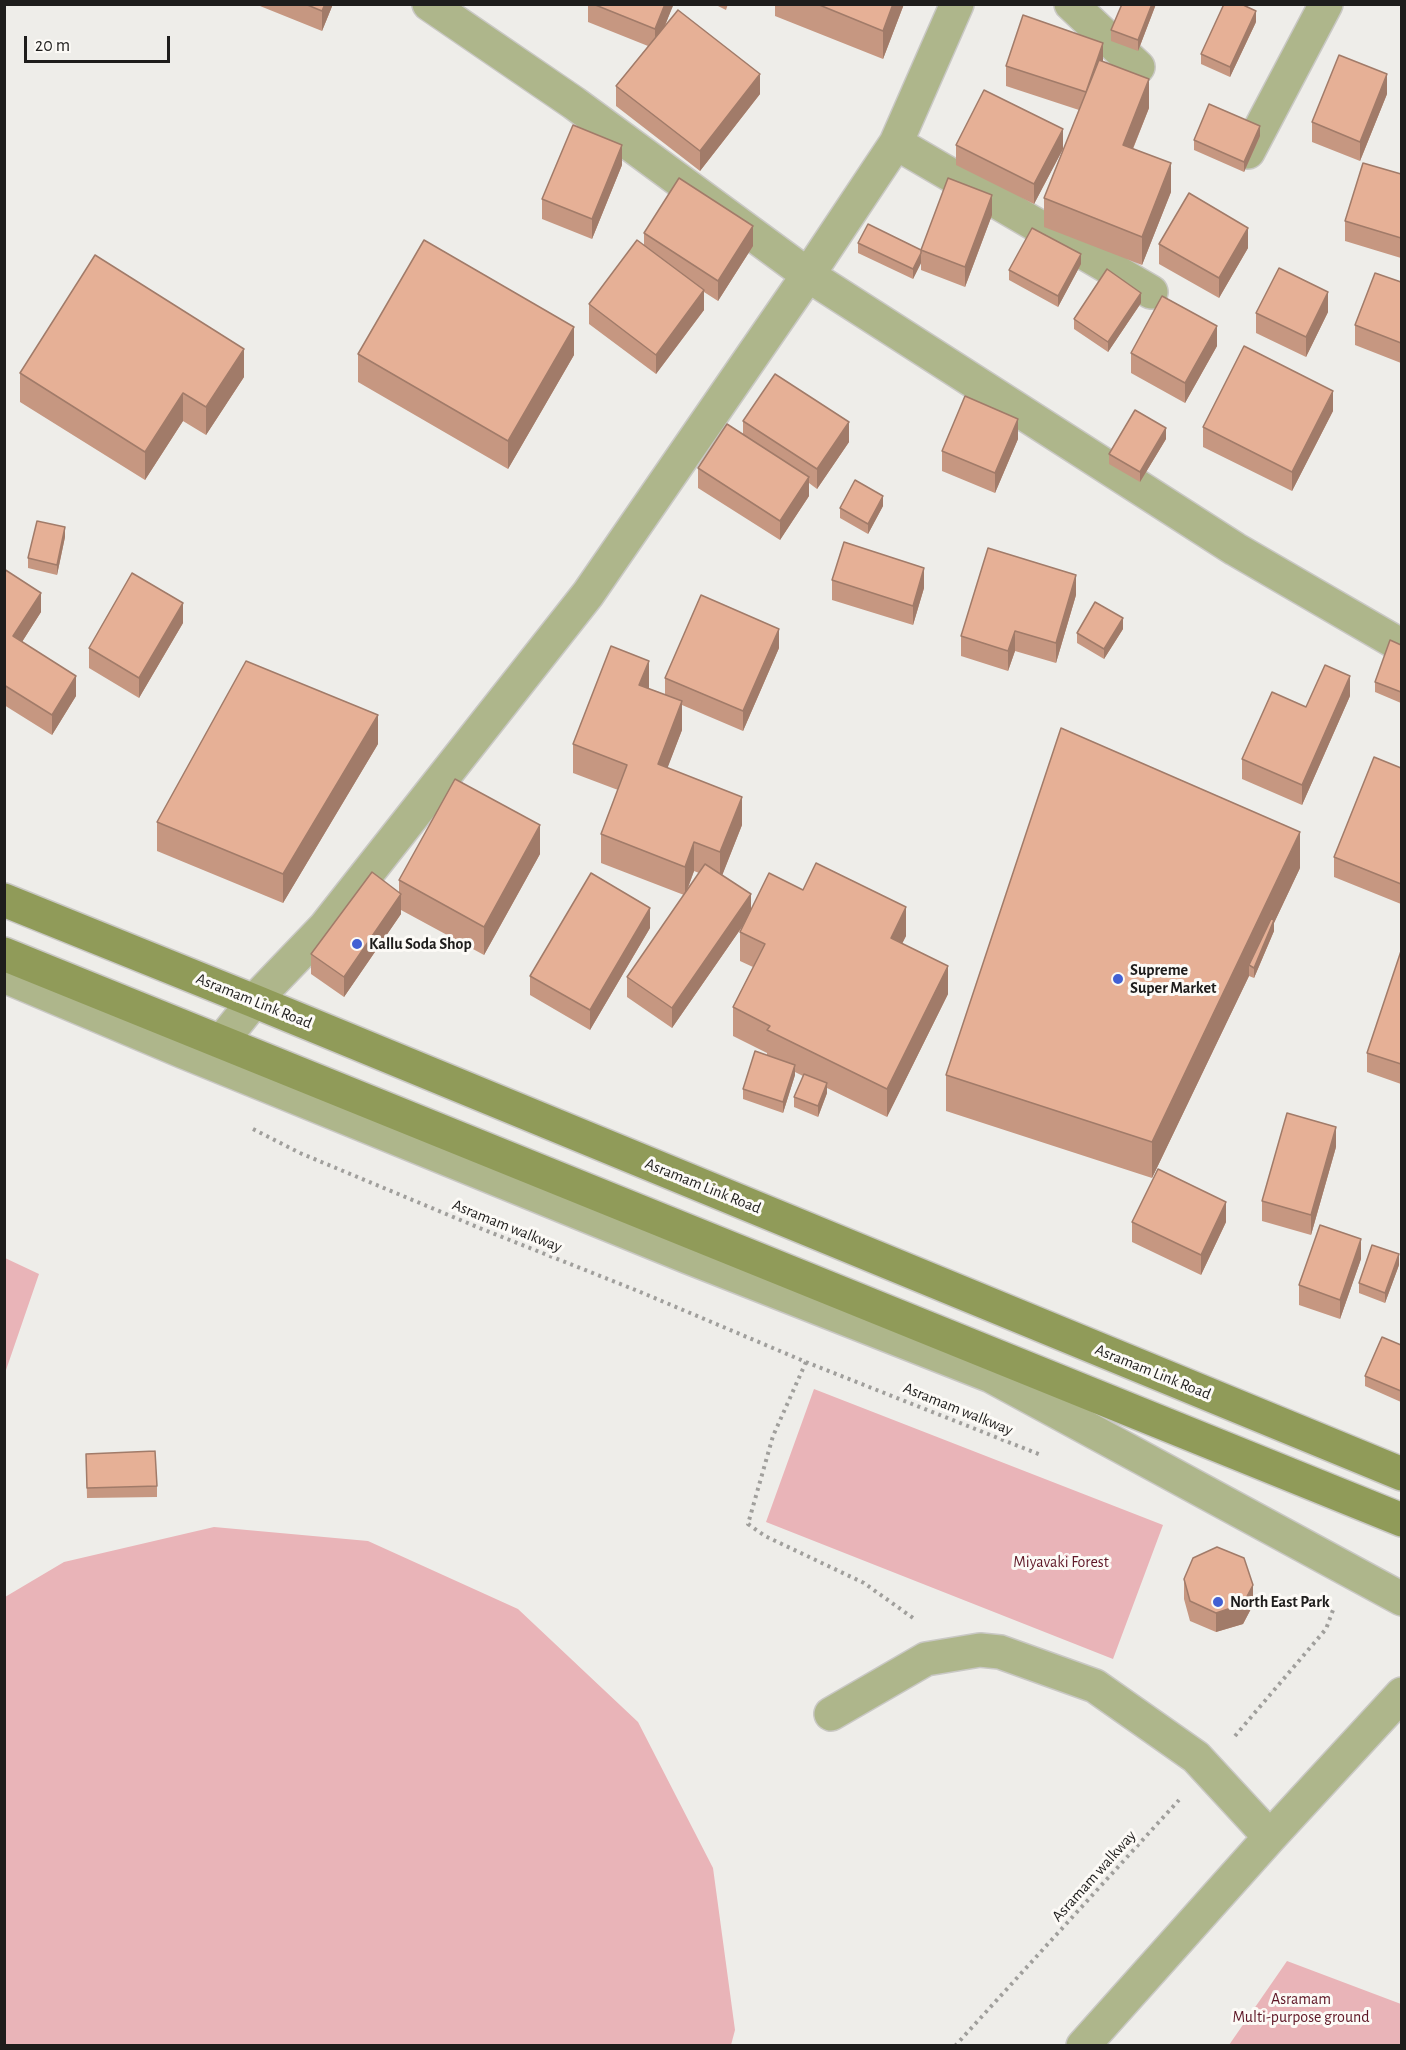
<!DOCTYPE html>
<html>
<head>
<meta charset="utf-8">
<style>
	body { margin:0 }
	#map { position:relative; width:1406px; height:2050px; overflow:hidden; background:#eeede9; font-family:"Alegreya Sans",sans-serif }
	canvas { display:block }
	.frame { position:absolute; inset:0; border:6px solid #1e1d1c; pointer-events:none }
	.scale { position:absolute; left:24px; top:36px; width:146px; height:27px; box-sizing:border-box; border:3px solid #1e1d1c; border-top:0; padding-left:8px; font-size:18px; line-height:21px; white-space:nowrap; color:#1e1d1c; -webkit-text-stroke:4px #fcfaf6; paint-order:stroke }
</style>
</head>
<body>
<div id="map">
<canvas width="1406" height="2050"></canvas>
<div class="frame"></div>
<div class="scale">20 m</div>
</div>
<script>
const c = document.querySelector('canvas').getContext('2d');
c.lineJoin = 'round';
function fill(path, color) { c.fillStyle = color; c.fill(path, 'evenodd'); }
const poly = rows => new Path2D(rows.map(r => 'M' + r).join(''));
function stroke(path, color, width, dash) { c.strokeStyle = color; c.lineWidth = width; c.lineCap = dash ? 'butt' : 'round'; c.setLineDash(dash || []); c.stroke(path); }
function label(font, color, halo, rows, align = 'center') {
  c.font = font + ' "Alegreya Sans",sans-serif'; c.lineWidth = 6; c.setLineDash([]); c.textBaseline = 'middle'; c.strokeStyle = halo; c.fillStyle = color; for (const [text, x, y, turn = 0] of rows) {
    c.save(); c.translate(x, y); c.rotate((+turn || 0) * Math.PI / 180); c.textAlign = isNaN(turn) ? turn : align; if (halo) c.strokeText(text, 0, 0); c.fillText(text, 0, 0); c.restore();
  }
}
fill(poly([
	[5,1258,39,1274,5,1373],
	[814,1389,1163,1525,1113,1659,766,1522],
	[214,1527,368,1541,518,1609,638,1722,713,1868,735,2030,731,2045,5,2045,5,1597,64,1562],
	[1287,1961,1401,2004,1401,2045,1229,2045]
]), '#e9b4b8');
const pedestrian = poly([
	[4,976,184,1052,688,1257,991,1376,1402,1599]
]);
const minor = poly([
	[429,4,574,103,808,275,1235,549,1402,646],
	[1071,4,1138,67],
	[896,143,1151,292],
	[1248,152,1326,4],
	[221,1042,254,1001,325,927,588,594,808,275,896,143,957,4],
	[831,1714,926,1659,980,1650,1000,1652,1095,1686,1196,1757,1270,1837],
	[1083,2046,1270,1837,1402,1694]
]);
const secondary = poly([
	[4,900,254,1001,1402,1474],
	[4,954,1402,1520]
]);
stroke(pedestrian, '#c9c8c4', 36);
stroke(minor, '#c9c8c4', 36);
stroke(secondary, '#c9c8c4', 36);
stroke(poly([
	[253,1129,300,1153,482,1229,638,1291,806,1362,1041,1455],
	[806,1362,773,1436,748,1524,765,1536,864,1583,913,1618],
	[1235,1736,1326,1629,1333,1610],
	[955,2046,1179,1800]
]), '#a09f9c', 4, [3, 4.5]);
stroke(pedestrian, '#aeb68b', 33);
stroke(minor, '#aeb68b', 33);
stroke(secondary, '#909b59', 33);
fill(poly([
	[255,4,333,4,322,31],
	[588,4,673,4,665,26,760,94,700,171,616,106,616,86,648,46,588,22],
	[714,4,728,4,726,10],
	[775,4,904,4,883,59,775,16],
	[1156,4,1138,51,1111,41,1111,30],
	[1256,22,1230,77,1201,64,1201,54],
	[1103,61,1149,108,1133,149,1171,192,1142,265,1044,227,1044,198,1079,110,1006,86,1006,66],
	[1387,94,1360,161,1312,142,1312,122],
	[1260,136,1244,172,1194,150,1194,140],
	[956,145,1063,149,1034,204,956,165],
	[622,165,592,239,542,219,542,199],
	[1401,174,1401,258,1345,241,1345,221],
	[992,215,965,287,921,270,921,263,913,279,858,253,858,243,921,250],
	[644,233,753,246,718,301,704,292,704,310,656,374,589,324,589,304,644,245],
	[1159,244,1248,248,1219,298,1159,264],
	[1081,264,1058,307,1009,280,1009,270],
	[1401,282,1401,363,1355,345,1355,325],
	[1141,303,1108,352,1074,329,1074,319],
	[1328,312,1306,357,1256,333,1256,313],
	[1217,346,1185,403,1131,373,1131,353],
	[358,354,574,355,508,469,358,382],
	[20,373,244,377,206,435,183,421,145,480,20,402],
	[1333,411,1292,491,1203,447,1203,427],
	[743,421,849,442,817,489,809,483,809,496,780,540,698,488,698,468,743,435],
	[1018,439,995,493,942,471,942,451],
	[1166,439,1140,482,1109,464,1109,454],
	[883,506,868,534,840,518,840,508],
	[65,537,57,575,28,568,28,558],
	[4,569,41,612,22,642,76,696,52,735,4,705],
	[832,580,924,588,913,625,832,600],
	[1076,595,1056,663,1015,651,1008,671,961,656,961,636],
	[183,623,139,698,89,668,89,648],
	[1123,629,1104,659,1077,643,1077,633],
	[1401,645,1401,703,1375,692,1375,682],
	[779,648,743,731,682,705,682,730,667,768,742,825,722,875,751,910,803,890,906,936,902,943,948,994,887,1117,827,1088,827,1093,818,1117,794,1107,794,1097,803,1076,795,1072,795,1075,783,1113,743,1099,743,1089,767,1055,767,1053,733,1036,733,1007,753,967,740,961,740,932,744,924,672,1028,627,997,627,977,684,895,601,863,601,834,618,790,573,773,573,744,649,689,665,695,665,678],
	[694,871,699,873,687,891],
	[1350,696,1302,805,1242,779,1242,759,1306,707],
	[378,744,283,903,157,851,157,822],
	[1401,768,1401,904,1334,877,1334,857],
	[540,854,484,955,401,910,401,914,344,997,311,974,311,954,399,892,399,880],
	[1300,868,1274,923,1274,931,1254,978,1249,976,1152,1178,946,1111,946,1075],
	[650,928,590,1030,530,995,530,976],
	[1401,952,1401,1084,1367,1072,1367,1053],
	[1336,1147,1311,1235,1262,1221,1262,1201],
	[1132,1222,1226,1222,1201,1275,1132,1242],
	[1361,1259,1340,1319,1299,1305,1299,1285],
	[1399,1265,1385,1303,1359,1293,1359,1283],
	[1401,1345,1401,1402,1365,1386,1365,1376],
	[86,1454,157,1486,157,1497,87,1498],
	[1184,1579,1253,1605,1243,1624,1216,1632,1190,1621,1184,1599]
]), '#c69781');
fill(poly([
	[325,4,333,4,322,31,322,11],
	[665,4,673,4,673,6,655,49,655,29],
	[893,4,904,4,883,59,883,31],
	[1152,4,1156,4,1138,51,1138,40],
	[1256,11,1256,22,1230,77,1230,67],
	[1103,43,1103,62,1086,92],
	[760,74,760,94,700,171,700,151],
	[1387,74,1387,94,1360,161,1360,142],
	[1149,79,1149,108,1123,173,1123,145],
	[1260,126,1260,136,1244,172,1244,162],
	[1063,129,1063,149,1034,204,1034,184],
	[622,145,622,165,592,239,592,219],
	[1171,163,1171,192,1142,265,1142,237],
	[992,195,992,215,965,287,965,267],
	[753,226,753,246,718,301,718,281],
	[1248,228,1248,248,1219,298,1219,278],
	[921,253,921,263,913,279,913,269],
	[1081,254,1081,264,1058,307,1058,296],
	[704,290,704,310,656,374,656,355],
	[1328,292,1328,312,1306,357,1306,337],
	[1141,293,1141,303,1108,352,1108,342],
	[1217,326,1217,346,1185,403,1185,383],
	[574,327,574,355,508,469,508,441],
	[244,349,244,377,206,435,206,407],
	[1333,391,1333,411,1292,491,1292,472],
	[183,393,183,421,145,480,145,452],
	[1018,419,1018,439,995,493,995,473],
	[849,422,849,442,817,489,817,469],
	[1166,428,1166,439,1140,482,1140,472],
	[809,477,809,496,780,540,780,521],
	[883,496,883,506,868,534,868,524],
	[65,527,65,537,57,575,57,565],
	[924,568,924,588,913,625,913,606],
	[1076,575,1076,595,1056,663,1056,643],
	[41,593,41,612,13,656,13,636],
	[183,603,183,623,139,698,139,678],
	[1123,618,1123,629,1104,659,1104,649],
	[779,629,779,648,743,731,743,711],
	[1015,631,1015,651,1008,671,1008,651],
	[649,661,649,689,639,685],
	[76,676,76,696,52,735,52,715],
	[1350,676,1350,696,1302,805,1302,785],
	[682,701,682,730,658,793,658,764],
	[378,715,378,744,283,903,283,874],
	[742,797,742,825,720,881,720,852],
	[540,825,540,854,484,955,484,927],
	[1300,832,1300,868,1274,923,1274,931,1254,978,1254,968,1249,965,1249,976,1152,1178,1152,1142],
	[694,842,694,871,685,895,685,867],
	[401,894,401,914,344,997,344,977],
	[751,894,751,914,672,1028,672,1008],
	[906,907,906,936,891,966,891,938],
	[650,908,650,928,590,1030,590,1010],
	[948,966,948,994,887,1117,887,1089],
	[795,1065,795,1075,783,1113,783,1102],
	[827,1083,827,1093,818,1117,818,1106],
	[1336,1127,1336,1147,1311,1235,1311,1215],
	[1226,1202,1226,1222,1201,1275,1201,1255],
	[1361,1239,1361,1259,1340,1319,1340,1300],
	[1399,1254,1399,1265,1385,1303,1385,1293],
	[1253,1585,1253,1605,1243,1624,1216,1632,1216,1613]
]), '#a17b69');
const building = poly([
	[305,4,325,4,322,11,305,4],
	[593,4,665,4,655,29,593,4],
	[817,4,893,4,883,31,817,4],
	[1122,4,1152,4,1138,40,1111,30,1122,4],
	[1224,4,1241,4,1256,11,1230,67,1201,54,1224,4],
	[678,10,760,74,700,151,616,86,678,10],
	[1023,15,1103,43,1086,92,1006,66,1023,15],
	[1339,55,1387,74,1360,142,1312,122,1339,55],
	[1099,60,1149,79,1123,145,1171,163,1142,237,1044,198,1099,60],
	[984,90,1063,129,1034,184,956,145,984,90],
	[1209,104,1260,126,1244,162,1194,140,1209,104],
	[573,125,622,145,592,219,542,199,573,125],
	[1363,163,1401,174,1401,238,1345,221,1363,163],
	[679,178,753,226,718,281,644,233,679,178],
	[948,178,992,195,965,267,921,250,948,178],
	[1189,193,1248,228,1219,278,1159,244,1189,193],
	[868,224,921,250,921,253,913,269,858,243,868,224],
	[1032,228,1081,254,1058,296,1009,270,1032,228],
	[424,240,574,327,508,441,358,354,424,240],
	[637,240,704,290,656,355,589,304,637,240],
	[95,255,244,349,206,407,183,393,145,452,20,373,95,255],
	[1279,268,1328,292,1306,337,1256,313,1279,268],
	[1107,269,1141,293,1108,342,1074,319,1107,269],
	[1375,273,1401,282,1401,343,1355,325,1375,273],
	[1162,296,1217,326,1185,383,1131,353,1162,296],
	[1244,346,1333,391,1292,472,1203,427,1244,346],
	[775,374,849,422,817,469,743,421,775,374],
	[965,396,1018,419,995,473,942,451,965,396],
	[1135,410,1166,428,1140,472,1109,454,1135,410],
	[727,424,809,477,780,521,698,468,727,424],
	[855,480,883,496,868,524,840,508,855,480],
	[37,521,65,527,57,565,28,558,37,521],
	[844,542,924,568,913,606,832,580,844,542],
	[988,548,1076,575,1056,643,1015,631,1008,651,961,636,988,548],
	[4,569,41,593,13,636,76,676,52,715,4,685,4,569],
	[132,573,183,603,139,678,89,648,132,573],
	[701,595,779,629,743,711,665,678,701,595],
	[1095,602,1123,618,1104,649,1077,633,1095,602],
	[1390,640,1401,645,1401,692,1375,682,1390,640],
	[611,646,649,661,639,685,682,701,658,764,742,797,720,852,694,842,685,867,601,834,627,765,573,744,611,646],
	[246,661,378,715,283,874,157,822,246,661],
	[1325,665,1350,676,1302,785,1242,759,1272,692,1306,707,1325,665],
	[1061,728,1300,832,1152,1142,946,1075,1061,728],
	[1374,757,1401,768,1401,884,1334,857,1374,757],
	[455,779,540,825,484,927,399,880,455,779],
	[816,863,906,907,891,938,948,966,887,1089,767,1030,770,1026,733,1007,765,944,740,932,769,873,803,890,816,863],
	[705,864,751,894,672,1008,627,977,705,864],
	[372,872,401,894,344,977,311,954,372,872],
	[591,873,650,908,590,1010,530,976,591,873],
	[1271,919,1274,920,1254,968,1249,965,1271,919],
	[1401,951,1401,1064,1367,1053,1401,951],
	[755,1051,795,1065,783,1102,743,1089,755,1051],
	[804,1074,827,1083,818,1106,794,1097,804,1074],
	[1287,1113,1336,1127,1311,1215,1262,1201,1287,1113],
	[1158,1169,1226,1202,1201,1255,1132,1222,1158,1169],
	[1320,1225,1361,1239,1340,1300,1299,1285,1320,1225],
	[1372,1245,1399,1254,1385,1293,1359,1283,1372,1245],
	[1382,1337,1401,1345,1401,1391,1365,1376,1382,1337],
	[155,1451,157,1486,87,1488,86,1454,155,1451],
	[1217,1547,1244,1558,1253,1585,1243,1604,1216,1613,1190,1601,1184,1579,1193,1558,1217,1547]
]);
fill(building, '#e6b096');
stroke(building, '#a17b69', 1.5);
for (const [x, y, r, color] of [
	[357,944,6,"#4260d3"],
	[1118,979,6,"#4260d3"],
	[1218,1602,6,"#4260d3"]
]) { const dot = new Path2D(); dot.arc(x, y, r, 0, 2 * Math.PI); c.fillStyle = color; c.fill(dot); stroke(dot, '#fcfaf6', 2); }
label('bold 16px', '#1e1d1c', '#fcfaf6', [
	["Kallu Soda Shop",369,944],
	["Supreme",1130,970],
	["Super Market",1130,988],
	["North East Park",1230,1602]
], 'left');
label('16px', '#1e1d1c', '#fcfaf6', [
	["Asramam Link Road",254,1001,22],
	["Asramam Link Road",703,1186,22],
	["Asramam walkway",507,1226,22],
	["Asramam Link Road",1153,1372,22],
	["Asramam walkway",958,1409,22],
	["Asramam walkway",1094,1876,-48]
]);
label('16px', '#5e1726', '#fcfaf6', [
	["Miyavaki Forest",1061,1562],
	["Asramam",1301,1999],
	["Multi-purpose ground",1301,2017]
]);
</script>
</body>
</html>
